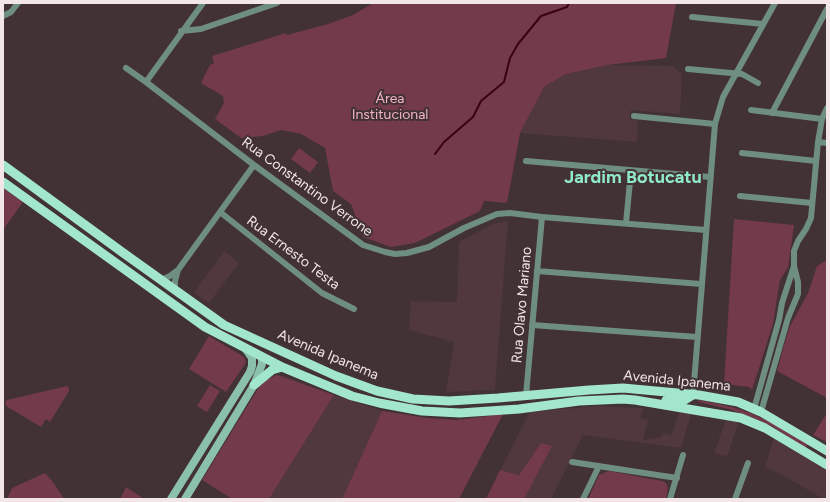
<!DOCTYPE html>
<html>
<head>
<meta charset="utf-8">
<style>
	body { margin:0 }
	#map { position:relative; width:830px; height:502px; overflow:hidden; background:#423135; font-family:Figtree,sans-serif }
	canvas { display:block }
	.frame { position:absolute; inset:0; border:4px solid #f2e6e8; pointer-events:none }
</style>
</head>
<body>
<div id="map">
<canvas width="830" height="502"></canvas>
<div class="frame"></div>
</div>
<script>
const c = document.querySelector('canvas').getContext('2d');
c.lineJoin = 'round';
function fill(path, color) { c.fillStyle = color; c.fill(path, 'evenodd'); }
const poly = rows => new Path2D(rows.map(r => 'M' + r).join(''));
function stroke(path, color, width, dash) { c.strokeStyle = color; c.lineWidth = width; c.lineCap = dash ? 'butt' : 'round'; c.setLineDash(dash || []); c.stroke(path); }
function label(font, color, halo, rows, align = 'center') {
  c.font = font + ' Figtree,sans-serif'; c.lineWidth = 4; c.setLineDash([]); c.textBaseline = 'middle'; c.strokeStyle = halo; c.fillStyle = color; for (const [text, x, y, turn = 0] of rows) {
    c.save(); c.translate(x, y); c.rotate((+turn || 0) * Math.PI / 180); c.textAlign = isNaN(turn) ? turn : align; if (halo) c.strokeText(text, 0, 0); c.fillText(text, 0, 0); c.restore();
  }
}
fill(poly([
	[608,65,673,66,682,74,680,114,631,110,630,119,638,121,637,142,520,133,544,87,566,74],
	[508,221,495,390,446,392,454,342,409,330,411,301,457,302,459,242,493,224],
	[224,251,239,263,209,303,194,293],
	[334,395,382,411,342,499,269,499],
	[598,406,644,408,640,418,648,420,643,440,661,437,663,433,672,435,679,412,691,414,681,448,583,435,551,499,523,499,541,443,519,475,500,470,530,412],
	[726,419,739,421,727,456,714,453],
	[774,436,827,469,827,499,824,499,775,471,765,468]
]), '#50383d');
fill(poly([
	[373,3,676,3,666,58,608,65,566,74,544,87,520,133,507,203,484,201,480,211,415,243,391,247,363,237,351,204,333,191,325,148,301,134,281,130,263,136,241,138,215,119,224,103,223,96,201,83,210,65,214,63,212,56,286,33,287,35,328,24,353,15],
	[299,148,318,162,310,173,291,159],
	[3,188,23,202,3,230],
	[734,219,794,225,788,268,780,280,773,324,752,390,749,387,724,384],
	[827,260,827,398,777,371,789,328,808,293,817,266],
	[209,336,244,357,246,361,245,364,226,392,189,369],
	[276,375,281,376,334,395,269,499,232,499,202,480,259,387,267,380],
	[210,385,220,391,207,412,197,406],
	[67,386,69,388,69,391,50,422,46,419,41,427,6,406,5,402,7,400],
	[699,400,732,407,750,413,770,422,808,444,806,448,773,427,751,417,729,409,698,402],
	[382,411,428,418,456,420,503,414,459,499,342,499],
	[827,413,827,442,813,435],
	[541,443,552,446,524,499,486,499,500,470,519,475],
	[609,471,662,481,666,483,668,488,666,499,588,499,599,475],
	[45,473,53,482,64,499,7,499,12,488],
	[126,487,144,499,120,499]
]), '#733a49');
stroke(poly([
	[435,154,444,142,473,117,481,101,504,82,510,58,518,44,541,16,567,7,569,3]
]), '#3a0015', 2);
stroke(poly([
	[3,16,11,12,18,3],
	[692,17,763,24],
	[181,31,201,29,277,3],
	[126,68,146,82,254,165,363,245,385,252,395,254,407,253,429,247,464,228,497,214,510,213,542,217,706,230],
	[688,69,742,74,758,83],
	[146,82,203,3],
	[751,110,822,119],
	[772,113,827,9],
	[634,116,715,124],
	[818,142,827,143],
	[742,153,816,161],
	[526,161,710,177],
	[740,196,812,203],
	[220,212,322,293,354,309],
	[626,223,631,171],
	[537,271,701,284],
	[161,280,170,276,178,270,254,165],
	[175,290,175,281,178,270],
	[532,325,697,337],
	[526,395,542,217],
	[693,395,715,124,723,97,775,3],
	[754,409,779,320,782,303,794,266],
	[761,412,788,318,798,294,798,282,794,266,794,251,798,241,806,229,811,218,818,142,822,119,827,108],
	[572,462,677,478],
	[583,499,599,466],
	[670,499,683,455],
	[735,499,748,463]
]), '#6e8e81', 6);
stroke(poly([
	[171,499,250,372,252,366,252,358,245,348],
	[185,499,254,385,262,364,262,357]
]), '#8bc0ab', 8);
stroke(poly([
	[3,165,122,252,224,325,336,376,377,391,413,399,449,401,498,398,589,390,623,388,699,395,738,402,761,412,827,451],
	[3,182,205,327,282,367,352,396,379,403,422,411,460,413,519,409,579,401,623,399,635,400,741,418,765,428,827,465],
	[254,385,272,370,282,367],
	[666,400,683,401,693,395]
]), '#a2e6cb', 9);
label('14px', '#f3b5c2', '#423135', [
	["Área",390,99],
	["Institucional",390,115]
]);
label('14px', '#f2e6e8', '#423135', [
	["Rua Constantino Verrone",307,187,36],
	["Rua Ernesto Testa",293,253,37],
	["Rua Olavo Mariano",522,305,-85],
	["Avenida Ipanema",328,355,23],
	["Avenida Ipanema",677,381,6]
]);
label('bold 18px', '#8feac8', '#423135', [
	["Jardim Botucatu",633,178]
]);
</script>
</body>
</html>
